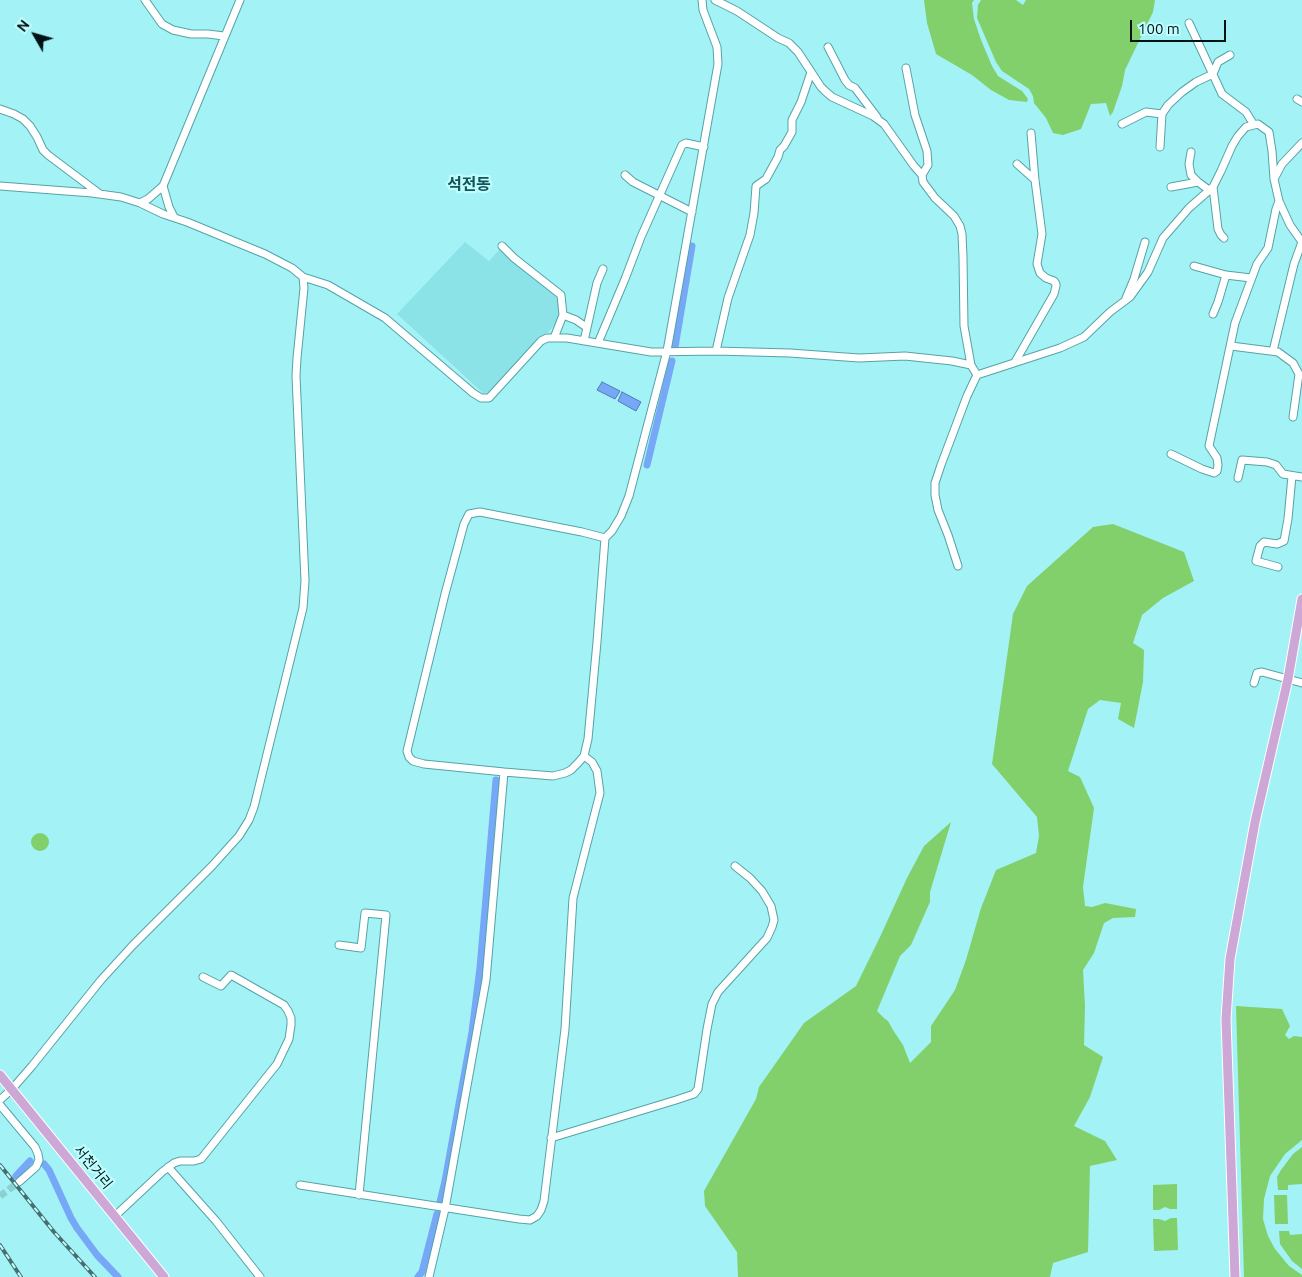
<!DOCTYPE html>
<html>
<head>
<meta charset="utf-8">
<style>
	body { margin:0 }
	#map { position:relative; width:1302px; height:1277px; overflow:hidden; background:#a3f2f6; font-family:Ubuntu,sans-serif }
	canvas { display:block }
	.north { position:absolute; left:10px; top:10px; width:50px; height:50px; -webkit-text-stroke:4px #bffdff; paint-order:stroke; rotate:308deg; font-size:14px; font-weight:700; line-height:20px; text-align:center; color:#001314 }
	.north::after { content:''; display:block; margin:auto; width:18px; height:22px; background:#001314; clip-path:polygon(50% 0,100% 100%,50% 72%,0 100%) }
	.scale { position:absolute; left:1130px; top:20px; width:96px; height:22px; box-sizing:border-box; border:2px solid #001314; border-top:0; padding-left:6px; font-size:15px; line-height:18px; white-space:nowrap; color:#001314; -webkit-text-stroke:4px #bffdff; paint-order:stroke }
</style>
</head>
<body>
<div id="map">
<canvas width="1302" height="1277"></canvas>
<div class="north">N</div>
<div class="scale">100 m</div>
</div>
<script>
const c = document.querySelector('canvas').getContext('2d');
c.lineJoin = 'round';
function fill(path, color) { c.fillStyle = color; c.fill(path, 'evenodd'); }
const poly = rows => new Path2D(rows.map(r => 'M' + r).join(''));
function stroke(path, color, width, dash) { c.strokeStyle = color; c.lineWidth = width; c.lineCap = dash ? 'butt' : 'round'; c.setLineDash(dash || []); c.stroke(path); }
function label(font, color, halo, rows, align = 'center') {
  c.font = font + ' Ubuntu,"Noto Sans KR",sans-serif'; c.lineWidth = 4.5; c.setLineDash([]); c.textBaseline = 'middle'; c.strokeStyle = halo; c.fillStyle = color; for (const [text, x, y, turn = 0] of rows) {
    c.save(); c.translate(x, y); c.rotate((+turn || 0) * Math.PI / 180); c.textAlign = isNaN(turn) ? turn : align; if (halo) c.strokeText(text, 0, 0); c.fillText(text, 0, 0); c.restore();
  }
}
fill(poly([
	[465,242,489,261,500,249,517,265,555,295,559,304,558,322,488,393,483,393,397,314]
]), '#8be3e7');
fill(poly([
	[924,0,974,0,972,3,974,19,981,40,992,66,998,76,1022,91,1028,99,1027,102,1009,100,991,90,972,75,936,54,927,23],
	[981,0,1016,0,1023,5,1026,0,1155,0,1153,12,1125,70,1122,86,1113,112,1110,116,1106,103,1091,104,1081,129,1063,135,1053,133,1046,118,1034,103,1033,96,1029,89,1002,71,996,62,977,18,978,5],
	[1113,524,1184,552,1194,581,1163,598,1142,615,1133,643,1144,650,1143,682,1134,728,1118,719,1121,703,1100,700,1088,709,1068,771,1080,777,1094,808,1083,887,1085,906,1092,907,1105,903,1136,909,1135,917,1113,918,1104,923,1094,953,1083,970,1085,1006,1084,1045,1103,1057,1090,1097,1074,1126,1105,1141,1117,1160,1090,1166,1088,1252,1053,1263,1050,1277,738,1277,737,1252,705,1206,704,1191,756,1099,759,1087,804,1023,856,986,880,937,907,878,924,846,951,822,930,892,930,902,911,945,900,956,877,1011,884,1018,888,1021,893,1030,903,1045,910,1063,931,1042,931,1026,955,990,966,960,981,908,996,870,1036,853,1039,836,1037,817,992,764,1013,614,1027,586,1093,527],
	'31 842a9 9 0 1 1 18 0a9 9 0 1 1-18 0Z',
	[1236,1006,1282,1009,1290,1026,1285,1035,1289,1039,1294,1036,1302,1037,1302,1140,1285,1154,1270,1176,1264,1199,1263,1219,1268,1236,1275,1249,1289,1266,1302,1275,1302,1277,1244,1277],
	[1302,1147,1302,1184,1288,1185,1288,1190,1278,1190,1277,1177,1281,1170,1293,1154],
	[1177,1184,1177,1209,1170,1209,1165,1207,1159,1210,1153,1210,1153,1185],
	[1274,1195,1287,1195,1288,1224,1275,1224],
	[1171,1218,1177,1218,1178,1250,1154,1251,1153,1219,1159,1219,1165,1221],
	[1279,1231,1289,1231,1290,1235,1302,1234,1302,1269,1292,1261,1280,1244]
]), '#81d06c');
const water = poly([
	[602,382,620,391,615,399,597,390,602,382],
	[622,392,641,402,636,411,618,401,622,392]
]);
fill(water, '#76a8f7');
stroke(water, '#537bb3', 1);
stroke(poly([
	[675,347,692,246],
	[647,465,672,361],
	[44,1164,49,1170,71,1218,77,1228,97,1255,118,1277],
	[16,1176,30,1161],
	[440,1202,445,1181,472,1032,480,968,496,780],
	[418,1277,422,1272,437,1214]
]), '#76a8f7', 7);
stroke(poly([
	[0,1196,19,1182]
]), '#8bd1d4', 7, [7, 3.5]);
const minor = poly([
	[145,0,162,24,173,30,191,34,208,34,224,36],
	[715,0,737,11,778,38,789,43,798,52,821,87,825,91,832,97,873,116,884,124,914,166,922,175,923,182,935,198,954,216,960,226,962,234,963,257,964,326,971,365],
	[1189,23,1222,94,1246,112,1254,125],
	[828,47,845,80,849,85,855,88,877,117],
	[906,68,915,115,927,151,928,165,922,175],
	[1297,99,1302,102],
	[0,109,14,114,23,119,30,126,37,137,43,150,48,155,100,194],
	[1122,124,1146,112,1162,114],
	[1160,147,1162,114,1168,105,1182,92,1196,82,1213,74,1218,62,1230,55],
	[1191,152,1189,164,1191,175,1198,182,1209,190],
	[1017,164,1035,180],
	[625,175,633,182,692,212],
	[1274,179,1282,164,1302,143],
	[0,186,92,193,121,197,140,203,163,214,187,222,265,254,292,268,303,277,304,288,297,358,296,376,305,581,303,608,254,807,249,820,239,836,212,866,133,945,101,980,32,1066,12,1089,0,1100],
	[163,186,169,207,174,217],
	[1171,187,1198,182],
	[1213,187,1218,229,1221,235,1224,238],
	[140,203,148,199,163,186,240,0],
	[502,246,514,258,561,295,563,315,576,320,586,327],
	[1194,266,1226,275,1251,278],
	[303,277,328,285,385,318,473,393,481,398,489,398,541,341,547,338,567,338,651,352,716,351,790,353,859,358,905,356,952,361,971,365,977,375,967,396,941,465,935,483,935,495,938,510,948,535,958,566],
	[1126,298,1134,279,1145,242],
	[1213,314,1218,302,1226,275],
	[554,338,563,315],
	[584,341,597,283,603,269],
	[598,343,625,279,641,237,682,145,686,143,704,147],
	[1231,346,1278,352,1293,363,1299,374,1293,417],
	[716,351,728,298,750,235,754,213,756,186,766,179,778,157,780,150,784,146,792,132,792,120,801,102,811,72],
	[1273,351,1294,264,1302,242],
	[1015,362,1054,294,1056,286,1056,284,1054,281,1046,278,1040,273,1037,264,1042,234,1035,180,1031,133],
	[977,375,1060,348,1084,337,1110,312,1130,297,1148,272,1163,238,1189,208,1213,187,1221,171,1232,146,1238,136,1246,127,1258,124,1269,132,1272,151,1274,179,1279,201,1290,225,1302,242],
	[1171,454,1202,469,1214,473,1217,471,1218,465,1217,458,1209,446,1235,323,1257,264,1268,248,1276,209,1279,201],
	[1238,478,1242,460,1267,462,1276,465,1283,474,1302,477],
	[1278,567,1256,561,1260,546,1264,542,1277,544,1284,541,1288,519,1292,476],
	[1254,683,1257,673,1262,672,1302,683],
	[504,772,424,764,413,761,409,757,407,751,445,594,464,524,469,514,480,512,582,532,605,538],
	[339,945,361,948,365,913,386,915,359,1195],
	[0,1105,35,1147,38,1154,39,1160,36,1167,19,1182],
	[551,1138,676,1100,694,1094,698,1089,707,1029,712,1004,718,992,767,938,772,927,774,920,771,906,762,891,750,878,735,866],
	[168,1167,216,1221,260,1277],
	[300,1185,519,1219,530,1220,537,1216,541,1210,544,1201,565,1029,573,898,600,793,597,771,592,762,584,756],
	[115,1216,162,1172,174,1163,180,1161,194,1161,201,1159,277,1064,289,1039,291,1025,291,1018,288,1011,284,1005,231,975,221,986,203,977],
	[429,1277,445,1209,486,980,504,772,553,776,565,773,571,770,578,763,584,756,588,739,597,642,605,538,612,531,621,516,629,496,667,351,718,64,717,47,703,10,702,0]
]);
const major = poly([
	[0,1075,164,1277],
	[1235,1277,1226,1019,1230,959,1255,822,1288,679,1302,599]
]);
stroke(minor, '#55a3a7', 9);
stroke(major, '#fff', 11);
stroke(minor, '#fff', 7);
stroke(major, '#cda7d6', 9);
const rail = poly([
	[0,1165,54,1232,95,1277],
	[0,1245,21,1277]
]);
stroke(rail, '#447072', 4);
stroke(rail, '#bffdff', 2, [5.5]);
label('14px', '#001314', '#bffdff', [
	["서천거리",93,1167,51]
]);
label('bold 16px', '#145457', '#bffdff', [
	["석전동",469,185]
]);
</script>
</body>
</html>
